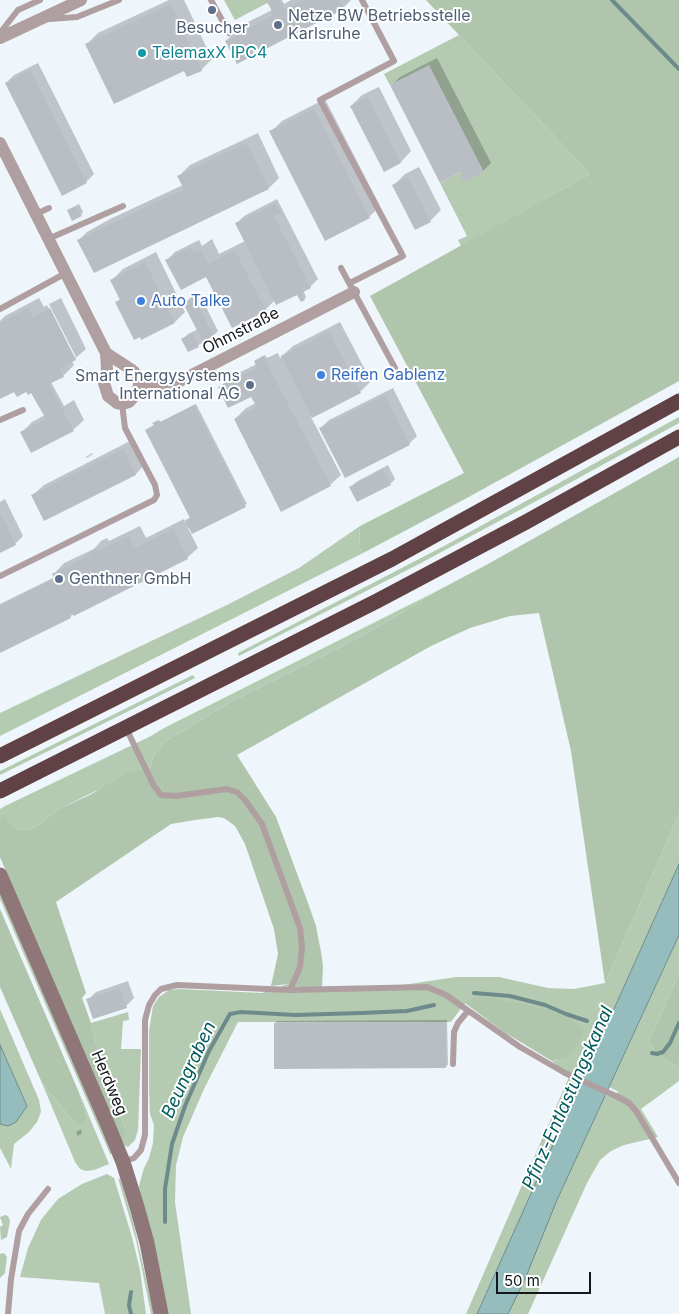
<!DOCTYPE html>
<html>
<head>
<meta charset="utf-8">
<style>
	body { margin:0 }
	#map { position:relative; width:679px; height:1314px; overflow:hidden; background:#eef5fb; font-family:Inter,sans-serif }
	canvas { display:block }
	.scale { position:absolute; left:496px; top:1272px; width:95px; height:22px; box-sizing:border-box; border:2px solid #141719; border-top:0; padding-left:6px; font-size:15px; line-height:18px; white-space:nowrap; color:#141719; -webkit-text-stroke:4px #fff; paint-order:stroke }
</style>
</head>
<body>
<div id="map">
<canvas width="679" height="1314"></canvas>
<div class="scale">50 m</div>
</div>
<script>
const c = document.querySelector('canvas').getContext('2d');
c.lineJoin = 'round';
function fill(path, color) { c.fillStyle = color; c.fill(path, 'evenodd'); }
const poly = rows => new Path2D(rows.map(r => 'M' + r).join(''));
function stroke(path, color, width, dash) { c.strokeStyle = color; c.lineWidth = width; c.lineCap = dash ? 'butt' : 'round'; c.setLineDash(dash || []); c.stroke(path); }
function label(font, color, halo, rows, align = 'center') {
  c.font = font + ' Inter,sans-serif'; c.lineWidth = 4; c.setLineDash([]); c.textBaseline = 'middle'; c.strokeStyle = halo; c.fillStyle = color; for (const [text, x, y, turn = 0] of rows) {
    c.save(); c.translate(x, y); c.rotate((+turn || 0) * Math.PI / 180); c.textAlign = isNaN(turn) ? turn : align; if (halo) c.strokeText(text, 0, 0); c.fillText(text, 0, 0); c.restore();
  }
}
fill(poly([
	[224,0,273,0,235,20],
	[459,35,590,174,461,246,458,240,467,236,440,183,460,172,465,181,429,66,390,85,384,74],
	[679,417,679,423,553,492,421,563,239,656,238,653,446,545],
	[360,526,359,546,363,553,0,736,0,713,227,605,299,568],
	[437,591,392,619,339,648,231,702,163,743,153,757,150,769,141,769,59,809,38,825,28,830,17,829,3,816,0,817,0,809,5,806,149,737,166,727],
	[193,675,195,678,0,775,0,771],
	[679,814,679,864,477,1314,466,1314,569,1077,552,1061,558,1060,465,1003,451,1022,238,1022,204,1089,183,1137,176,1165,175,1202,191,1314,166,1314,140,1200,139,1186,144,1168,149,1158,153,1143,154,1125,150,1114,149,1090,149,1031,153,1006,159,997,169,990,179,989,262,993,288,984,303,988,403,985,456,977,499,977,548,988,574,989,605,983],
	[0,892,84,1085,111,1152,111,1156,0,899],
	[679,935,679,974,649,1041,656,1053,675,1065,679,1070,679,1081,641,1109,658,1137,624,1145,611,1151,600,1160,587,1183,528,1314,508,1314,557,1200,605,1096,619,1092,609,1087],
	[0,1009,39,1100,41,1112,37,1122,29,1132,14,1144,11,1169,0,1148,0,1124,27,1106,0,1045],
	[128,1012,129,1020,123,1021,121,1049,141,1049,138,1130,135,1140,128,1147,122,1144,120,1140,125,1128,101,1063,91,1023],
	[42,1083,74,1122,87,1119,78,1090,109,1164,94,1170,86,1171,80,1169,75,1162],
	[107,1174,114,1178,132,1237,140,1270,146,1314,105,1314,99,1283,20,1277,28,1248,41,1220,48,1211,58,1199,82,1184],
	[118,1178,121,1180,134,1225,154,1314,151,1314,136,1240],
	[5,1215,8,1216,10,1221,7,1237,1,1240,0,1227,3,1225,0,1217],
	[4,1253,7,1257,5,1273,0,1278,0,1254]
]), '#b4cab1');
fill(poly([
	[426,0,679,0,679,381,465,499,363,553,359,546,360,526,464,473,370,296,590,174],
	[679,457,679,814,605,983,571,751,539,613,510,616,470,628,431,646,237,755,276,817,308,903,316,926,321,952,323,966,322,987,303,988,288,984,271,986,278,954,274,929,245,844,235,826,224,818,218,817,195,820,171,824,56,902,86,993,82,998,91,1023,101,1063,125,1128,125,1135,120,1140,0,857,0,817,3,815,17,829,28,830,38,825,59,809,90,795,125,774,141,769,150,769,153,757,163,743,231,702,339,648,392,619,437,591,488,564],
	[0,909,78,1090,87,1119,82,1123,74,1122,42,1083,0,987],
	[679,974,679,1070,675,1065,656,1053,649,1041],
	[481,996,548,1009,573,1021,584,1030,577,1045,567,1057,552,1061,504,1032,465,1003,470,999]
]), '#afc5ac');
const water = poly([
	[679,864,679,935,557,1200,525,1279,508,1314,477,1314,679,864],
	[0,1045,27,1106,16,1122,8,1126,0,1124,0,1045]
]);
fill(water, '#95bdbd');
stroke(water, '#6e8b8c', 1);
fill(poly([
	[169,0,184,0,212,59,201,70,188,76,185,69,87,44,98,33],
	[267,0,282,0,284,4,291,0,351,0,343,8,300,30,295,35,226,41,242,25,272,10],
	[437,58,491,163,483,171,460,171,392,85,400,77],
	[38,63,94,174,86,182,62,194,6,83,14,75],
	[379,87,411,151,401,162,384,170,351,106,362,95],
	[325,99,380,206,369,217,271,132,282,121],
	[258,133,279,178,269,188,79,240,87,232,110,219,183,185,179,176,190,165],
	[419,167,441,210,430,221,394,185,405,174],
	[277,199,318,279,310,287,303,290,306,297,304,299,297,293,275,300,265,310,207,275,167,260,175,252,199,240,202,246,212,239,219,254,245,241,236,224,244,216],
	[79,204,83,212,81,215,70,209],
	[156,252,185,312,175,322,117,302,121,298,112,280,123,269],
	[199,293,218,331,213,336,189,351,183,339,188,334,198,329,185,303,190,298],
	[39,298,44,307,47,305,73,357,76,357,49,304,61,298,86,349,72,361,74,365,63,376,51,382,64,406,74,400,84,420,73,430,22,432,32,422,45,415,32,392,15,390,0,397,0,321,5,316],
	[340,322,371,381,360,392,311,417,341,475,330,485,235,419,246,408,256,403,252,395,219,388,230,377,257,364,258,359,265,355,267,358,278,353,280,358,293,346],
	[393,388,417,436,409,444,321,428,329,420],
	[196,404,247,504,188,528,198,548,187,558,74,613,70,617,0,652,0,604,55,577,54,574,64,563,94,549,101,541,107,538,109,541,140,526,146,538,184,519,185,522,192,517,147,430,155,425,156,421,159,420,161,422],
	[134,439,146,463,136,474,45,519,33,495,44,485],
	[92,453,93,454,87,458,86,457],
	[388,465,395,479,390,484,351,487,356,482],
	[5,499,23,536,15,544,0,551,0,502],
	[128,981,134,998,126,1006,88,1000,96,992],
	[447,1020,448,1065,445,1067,275,1023,277,1021],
	[81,1129,82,1133,78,1136,76,1132]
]), '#0003');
stroke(poly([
	[612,0,679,69],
	[474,993,510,996,545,1005,566,1014,587,1021],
	[652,1053,657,1054,663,1052,670,1043,679,1023],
	[165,1222,165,1189,172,1144,185,1106,209,1051,230,1014,241,1012,295,1015,361,1013,407,1011,434,1005],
	[131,1292,129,1305,131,1314]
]), '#6e8b8c', 4);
fill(poly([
	[266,0,279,0,284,10,304,0,340,0,344,9,295,34,296,36,290,39,289,37,237,64,225,41,274,15],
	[171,4,202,71,187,77,184,71,114,104,85,44],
	[429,65,484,172,464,182,460,172,440,183,390,85],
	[30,70,87,183,62,196,5,83],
	[368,97,401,163,384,172,350,106],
	[314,109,370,218,325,241,269,131],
	[247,143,269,189,94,273,77,240,184,189,177,176],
	[408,177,431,222,415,230,392,185],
	[276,203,281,213,274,216,311,288,301,293,305,300,301,302,297,295,276,305,235,223],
	[76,206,82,216,72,221,67,210],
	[191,247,194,253,201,249,208,264,235,250,266,311,232,328,206,277,181,290,165,260],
	[145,262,175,323,141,340,140,337,134,340,115,302,120,300,110,280],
	[194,297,214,337,203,342,183,303],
	[28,308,33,317,50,308,76,360,59,369,64,377,49,384,74,431,31,453,20,432,46,419,31,393,28,395,26,392,17,397,14,392,0,399,0,323],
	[329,332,361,393,312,418,281,356],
	[192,333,199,347,188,352,181,339],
	[263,356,331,486,281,512,234,419,257,407,251,397,228,408,218,387,257,368,254,361],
	[385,395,410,445,345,478,319,428],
	[194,405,246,507,192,534,185,520,190,518,145,430,154,425,152,423,157,421,158,423],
	[123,449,136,475,44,521,31,495],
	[383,470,391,485,357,502,349,487],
	[0,512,16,545,0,553],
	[173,529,188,559,74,616,72,614,70,615,71,618,0,653,0,606,52,580,53,583,56,581,52,574,90,555,89,552,96,548,98,551,129,536,135,548],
	[120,988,127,1008,93,1019,86,999],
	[446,1022,446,1068,274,1069,274,1023]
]), '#b8bec3');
stroke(poly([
	[211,0,229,33],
	[50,19,77,17,119,0],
	[0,33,18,10,40,0],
	[36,214,49,208],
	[48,239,123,206],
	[341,268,395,368],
	[350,283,403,256,320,100,394,61,362,0],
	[0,309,66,273],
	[0,420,23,410],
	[0,576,154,500,157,495,155,485,125,428,122,404],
	[126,728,154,786,161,795,176,796,227,789,237,792,245,800,262,824,300,928,302,947,300,967,290,990],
	[453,1064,454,1032,458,1023,468,1011],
	[123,1162,134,1158,141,1150,145,1135,145,1020,149,1005,155,995,161,989,177,985,290,990,427,987,446,995,520,1047,565,1073,618,1097,629,1103,636,1111,679,1183],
	[8,1314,11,1279,19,1231,28,1214,48,1189]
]), '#af9fa1', 6);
stroke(poly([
	[0,38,81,0],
	[0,143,106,353,107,369,104,383,108,396,117,403,122,404,129,402,138,392,139,384,138,376,132,370,106,353],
	[139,384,160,385,180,381,354,292]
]), '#af9fa1', 12);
stroke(poly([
	[0,875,107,1123,123,1162,137,1207,147,1243,161,1314]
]), '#8e7679', 15);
stroke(poly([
	[0,756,392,559,679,401],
	[0,791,377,601,526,522,679,437]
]), '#604145', 15);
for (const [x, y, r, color] of [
	[212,10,5,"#5c6f8a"],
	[278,25,5,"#5c6f8a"],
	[142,53,5,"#0f9aa8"],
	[141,301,5,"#3f7fe0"],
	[321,375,5,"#3f7fe0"],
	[250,385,5,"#5c6f8a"],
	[59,579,5,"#5c6f8a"]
]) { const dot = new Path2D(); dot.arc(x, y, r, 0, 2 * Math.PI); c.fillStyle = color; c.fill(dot); stroke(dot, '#fff', 2); }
label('16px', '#4e5e75', '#fff', [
	["Netze BW Betriebsstelle",288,16],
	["Karlsruhe",288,34],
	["Besucher",212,28,"center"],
	["Smart Energysystems",240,376,"right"],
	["International AG",240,394,"right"],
	["Genthner GmbH",69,579]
], 'left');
label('16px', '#0d838f', '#fff', [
	["TelemaxX IPC4",152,53]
], 'left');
label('16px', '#366cbe', '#fff', [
	["Auto Talke",151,301],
	["Reifen Gablenz",331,375]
], 'left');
label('16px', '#141719', '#fff', [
	["Ohmstraße",241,331,-27],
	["Herdweg",109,1083,67]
]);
label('italic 18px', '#005a5b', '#fff', [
	["Beungraben",189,1070,-65],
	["Pfinz-Entlastungskanal",568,1098,-66]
]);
</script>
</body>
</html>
